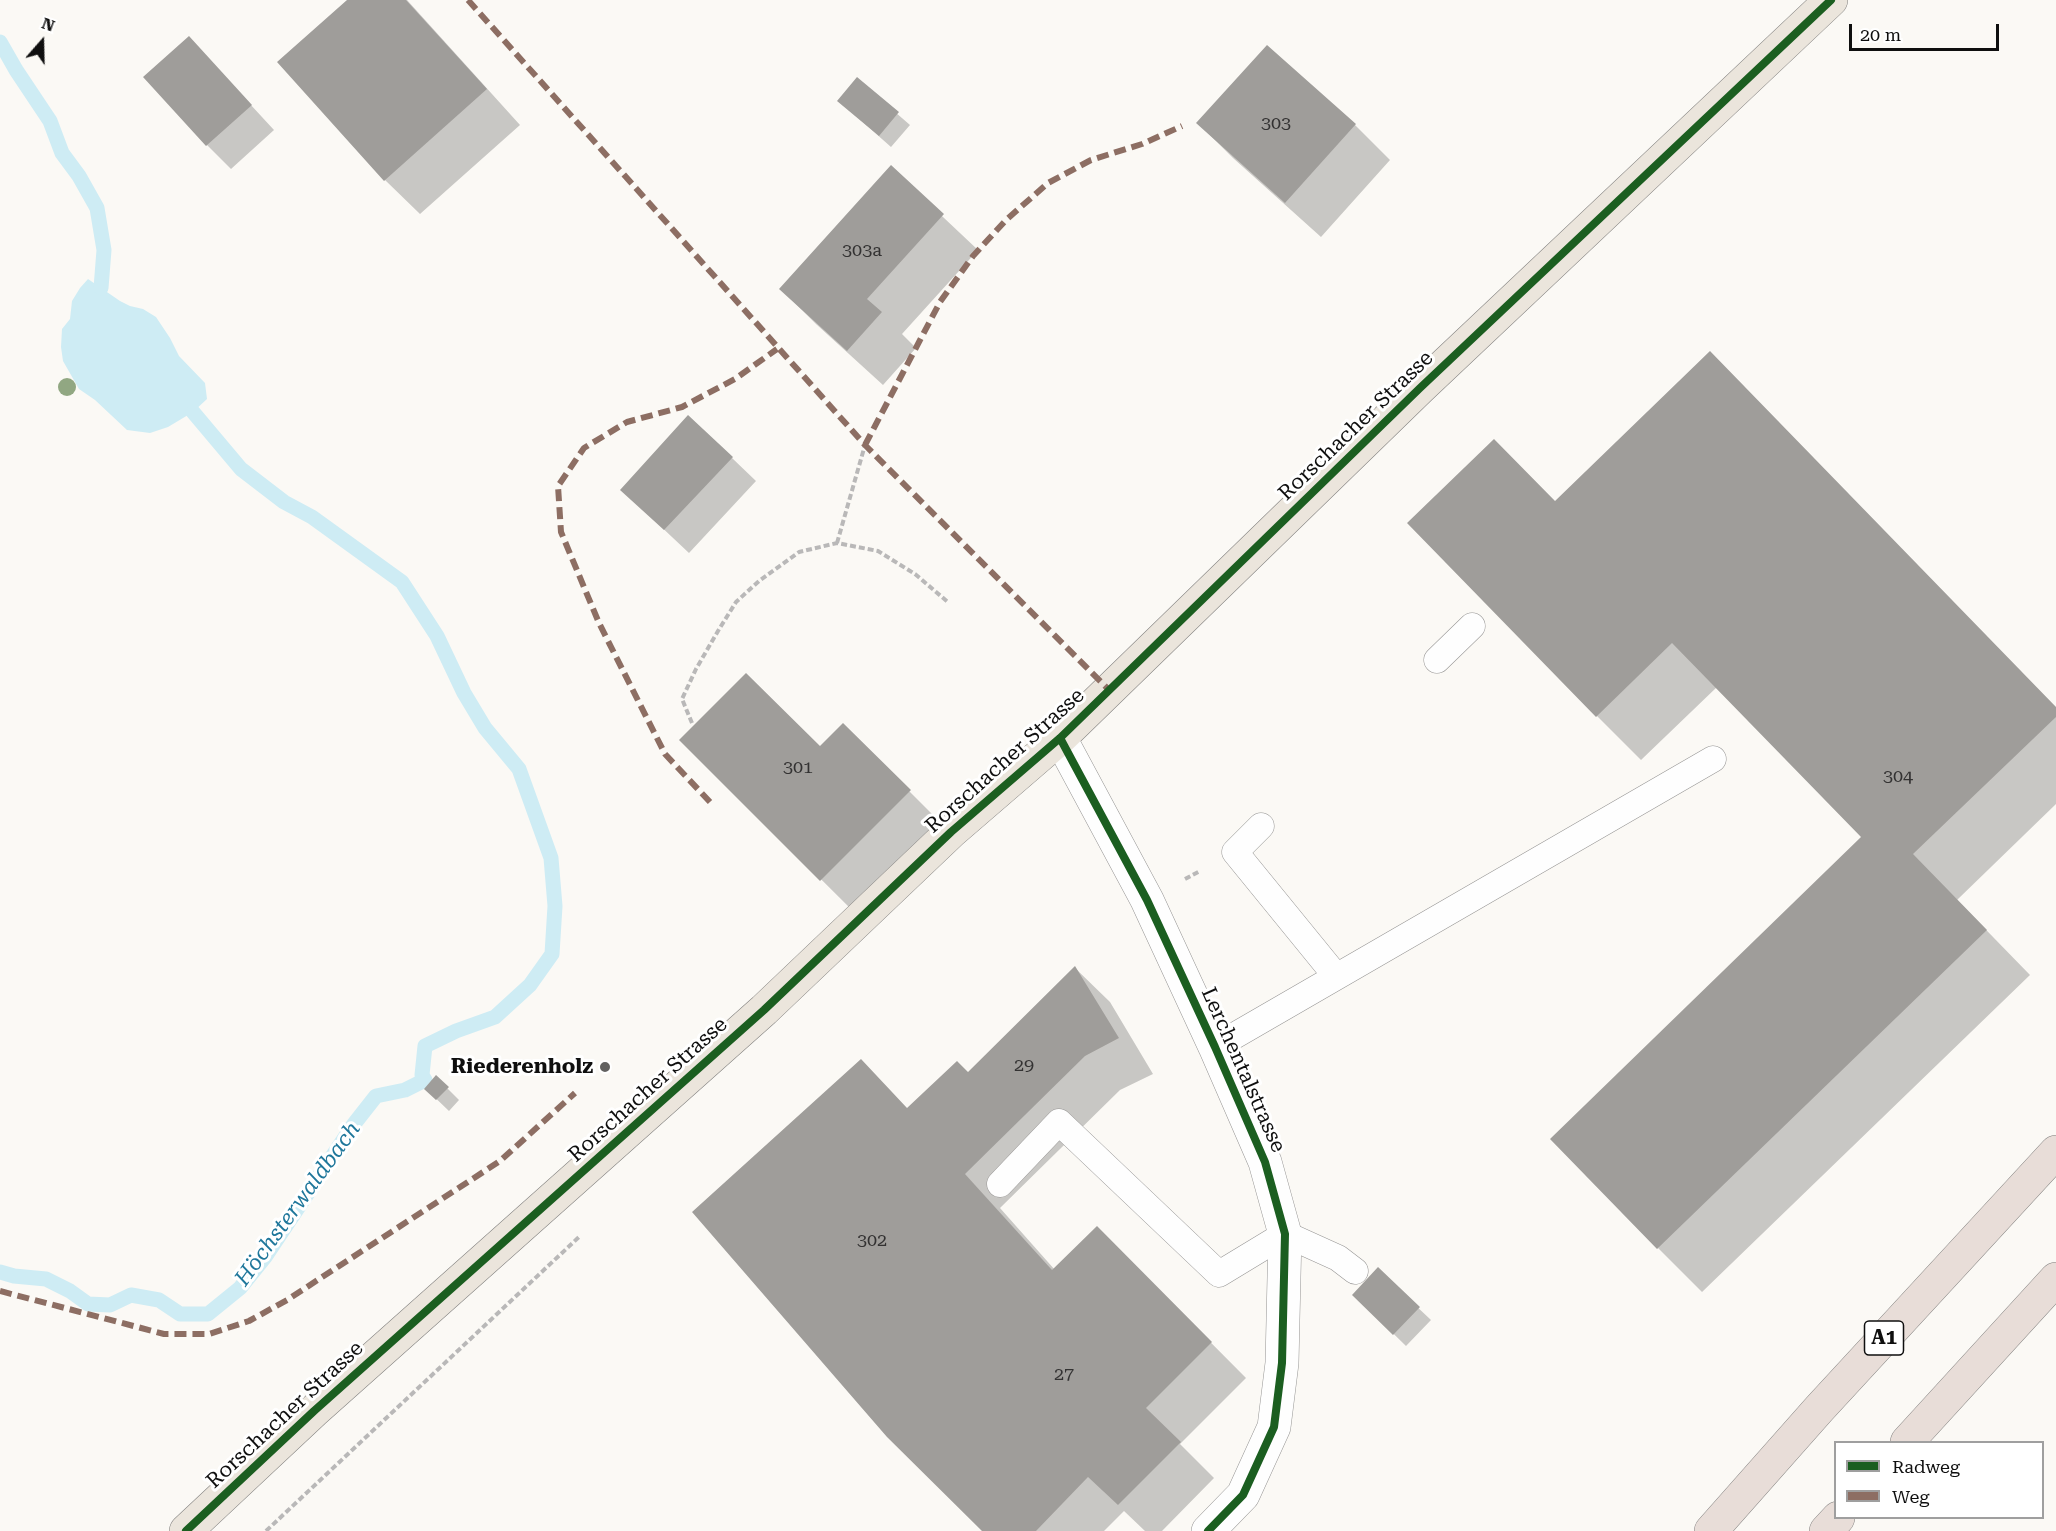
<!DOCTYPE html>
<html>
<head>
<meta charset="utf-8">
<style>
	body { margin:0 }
	#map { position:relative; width:2056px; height:1531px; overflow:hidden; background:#fbf9f5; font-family:"Roboto Serif",serif }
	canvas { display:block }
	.legend { position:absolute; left:1834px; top:1441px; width:210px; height:78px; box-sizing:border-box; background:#fff; border:2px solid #9f9f9f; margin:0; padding:8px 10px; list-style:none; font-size:18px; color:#0f0f0f }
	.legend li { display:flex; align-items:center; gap:12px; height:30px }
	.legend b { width:30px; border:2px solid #9f9f9f }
	.north { position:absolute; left:12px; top:12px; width:60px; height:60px; -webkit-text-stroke:4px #fff; paint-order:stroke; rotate:20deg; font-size:16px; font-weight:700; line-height:24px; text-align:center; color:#0f0f0f }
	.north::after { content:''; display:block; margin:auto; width:21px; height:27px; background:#0f0f0f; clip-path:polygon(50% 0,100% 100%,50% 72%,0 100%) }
	.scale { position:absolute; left:1849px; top:24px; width:150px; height:27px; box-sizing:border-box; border:3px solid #0f0f0f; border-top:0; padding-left:8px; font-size:18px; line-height:21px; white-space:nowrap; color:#0f0f0f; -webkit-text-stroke:4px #fff; paint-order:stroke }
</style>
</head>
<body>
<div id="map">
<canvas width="2056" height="1531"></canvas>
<ul class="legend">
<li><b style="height:8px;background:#1b5e20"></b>Radweg</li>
<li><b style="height:8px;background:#8d6e63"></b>Weg</li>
</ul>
<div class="north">N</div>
<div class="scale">20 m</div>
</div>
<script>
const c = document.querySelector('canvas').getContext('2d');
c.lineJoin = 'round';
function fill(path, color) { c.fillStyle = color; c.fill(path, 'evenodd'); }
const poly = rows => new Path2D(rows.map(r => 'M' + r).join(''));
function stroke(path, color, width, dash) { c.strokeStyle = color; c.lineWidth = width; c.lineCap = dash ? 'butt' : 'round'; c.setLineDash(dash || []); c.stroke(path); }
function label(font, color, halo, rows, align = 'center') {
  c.font = font + ' "Roboto Serif",serif'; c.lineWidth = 6; c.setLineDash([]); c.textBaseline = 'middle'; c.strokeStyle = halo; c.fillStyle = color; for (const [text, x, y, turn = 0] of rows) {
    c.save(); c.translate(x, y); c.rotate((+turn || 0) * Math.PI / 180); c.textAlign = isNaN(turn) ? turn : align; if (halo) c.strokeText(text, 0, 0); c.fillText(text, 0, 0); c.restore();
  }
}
fill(poly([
	[88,279,120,301,130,306,143,309,156,317,170,338,179,356,205,383,207,399,193,412,168,427,150,433,127,430,95,400,79,389,63,361,61,347,62,329,70,319,72,301,80,288]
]), '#ceecf4');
fill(poly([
	[349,0,407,0,520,125,420,214,385,180],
	[189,38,274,130,231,169,207,145],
	[857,79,910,125,891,147,839,101],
	[1198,123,1355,125,1390,160,1321,237,1233,158],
	[891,168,978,250,902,334,916,348,883,385,816,324,781,289],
	[732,458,756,481,689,553,622,490],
	[1555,503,2056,708,2056,804,1957,900,2030,975,1702,1292,1658,1248,1863,837,1717,687,1641,760,1597,716],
	[843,725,944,826,856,914,681,740,820,749],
	[1075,968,1110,1002,1153,1074,1120,1090,1000,1208,1055,1270,1097,1228,1246,1378,1180,1444,1214,1478,1162,1531,1145,1531,1124,1511,1104,1531,984,1531,908,1109,968,1074],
	[437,1078,459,1100,449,1111,426,1089],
	[1378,1270,1431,1320,1406,1346,1354,1295]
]), '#0003');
stroke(poly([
	[0,42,16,70,50,121,62,153,79,176,97,208,104,250,101,288],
	[0,1272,14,1276,46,1279,70,1291,88,1304,110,1305,131,1295,159,1300,180,1314,208,1314,240,1288,265,1257,354,1124,376,1096,405,1090,425,1080,422,1075,425,1046,456,1031,495,1017,530,985,552,954,555,906,551,858,519,769,485,728,464,693,437,636,402,582,312,517,284,502,241,469,193,412]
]), '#ceecf4', 15);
fill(poly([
	[347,0,406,0,487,89,384,181,277,62],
	[189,36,252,105,206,146,143,77],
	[1267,45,1356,124,1285,203,1196,123],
	[857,77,899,112,879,136,837,101],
	[891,165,944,214,867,299,882,312,847,351,779,289],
	[1710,351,2056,707,2056,717,1913,854,1987,930,1657,1249,1550,1139,1861,837,1672,643,1596,717,1407,523,1494,439,1555,501],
	[688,415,733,457,664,530,620,490],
	[746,673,820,746,843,723,911,790,820,881,679,740],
	[1075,966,1119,1038,1085,1056,965,1174,1052,1270,1097,1226,1212,1342,1146,1408,1181,1442,1118,1505,1088,1477,1036,1531,982,1531,887,1437,692,1212,861,1059,907,1108,957,1061,968,1072],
	[436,1075,449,1087,436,1100,424,1089],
	[1378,1267,1420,1307,1393,1335,1352,1295]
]), '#9f9d9a');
const service = poly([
	[1437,660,1472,626],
	[1261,826,1235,852,1336,976],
	[1215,1047,1713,759],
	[1000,1184,1059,1122,1219,1274,1285,1234,1338,1258,1355,1271]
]);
const minor = poly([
	[1060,738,1147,900,1215,1047,1265,1162,1285,1234,1282,1363,1274,1427,1243,1495,1208,1531]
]);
const primary = poly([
	[186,1531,314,1411,764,1010,951,832,1060,738,1420,388,1831,0]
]);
const motorway = poly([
	[1907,1442,2056,1279],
	[1711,1531,1819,1409,2056,1152],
	[1826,1531,1838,1518]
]);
stroke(service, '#959493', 27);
stroke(minor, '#959493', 34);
stroke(primary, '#838280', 34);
stroke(motorway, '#838280', 34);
stroke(poly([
	[837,543,865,445],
	[692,723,682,699,696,669,718,631,736,602,759,581,799,552,837,543,878,551,915,574,949,603],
	[1185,879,1200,871],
	[266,1531,580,1236]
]), '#b9b8b8', 4, [6, 3]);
stroke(service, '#fefefe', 26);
stroke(minor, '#fefefe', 33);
stroke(primary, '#ebe5dc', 33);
stroke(motorway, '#e8ddd8', 33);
stroke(poly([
	[468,0,865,445,1110,691],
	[865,445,940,302,973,256,1006,220,1048,183,1091,160,1142,144,1182,126],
	[710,802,665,754,599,623,561,532,558,486,584,448,627,422,682,407,735,379,777,349],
	[0,1291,164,1334,209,1334,249,1321,287,1300,500,1161,575,1093]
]), '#8d6e63', 6, [12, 6]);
stroke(poly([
	[1060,738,1147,900,1215,1047,1265,1162,1285,1234,1282,1363,1274,1427,1243,1495,1208,1531],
	[186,1531,314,1411,764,1010,951,832,1060,738,1420,388,1831,0]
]), '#1b5e20', 8);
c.fillStyle = '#91a782';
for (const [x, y] of [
	[67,387]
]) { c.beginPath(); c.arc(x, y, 9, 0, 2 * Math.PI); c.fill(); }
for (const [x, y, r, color] of [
	[605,1067,6,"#626160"]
]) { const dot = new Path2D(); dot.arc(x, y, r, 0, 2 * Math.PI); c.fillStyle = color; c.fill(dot); stroke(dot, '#fff', 2); }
label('18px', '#333232', null, [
	["303",1276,124],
	["303a",862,251],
	["301",798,768],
	["304",1898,777],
	["29",1024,1066],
	["302",872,1241],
	["27",1064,1375]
]);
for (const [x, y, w] of [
	[1884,1338,39]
]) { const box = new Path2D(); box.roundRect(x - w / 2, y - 17, w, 34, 4.5); c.fillStyle = '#fff'; c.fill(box); stroke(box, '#0f0f0f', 1.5); }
label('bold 20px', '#0f0f0f', null, [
	["A1",1884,1338]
]);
label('21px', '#0f0f0f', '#fff', [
	["Rorschacher Strasse",1356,426,-44],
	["Rorschacher Strasse",1005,761,-42],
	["Lerchentalstrasse",1243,1070,66],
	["Rorschacher Strasse",648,1090,-42],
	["Rorschacher Strasse",285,1415,-43]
]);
label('bold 21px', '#0f0f0f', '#fff', [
	["Riederenholz",593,1067]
], 'right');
label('italic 22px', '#1f779b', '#fff', [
	["Höchsterwaldbach",298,1204,-54]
]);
</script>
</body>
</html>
